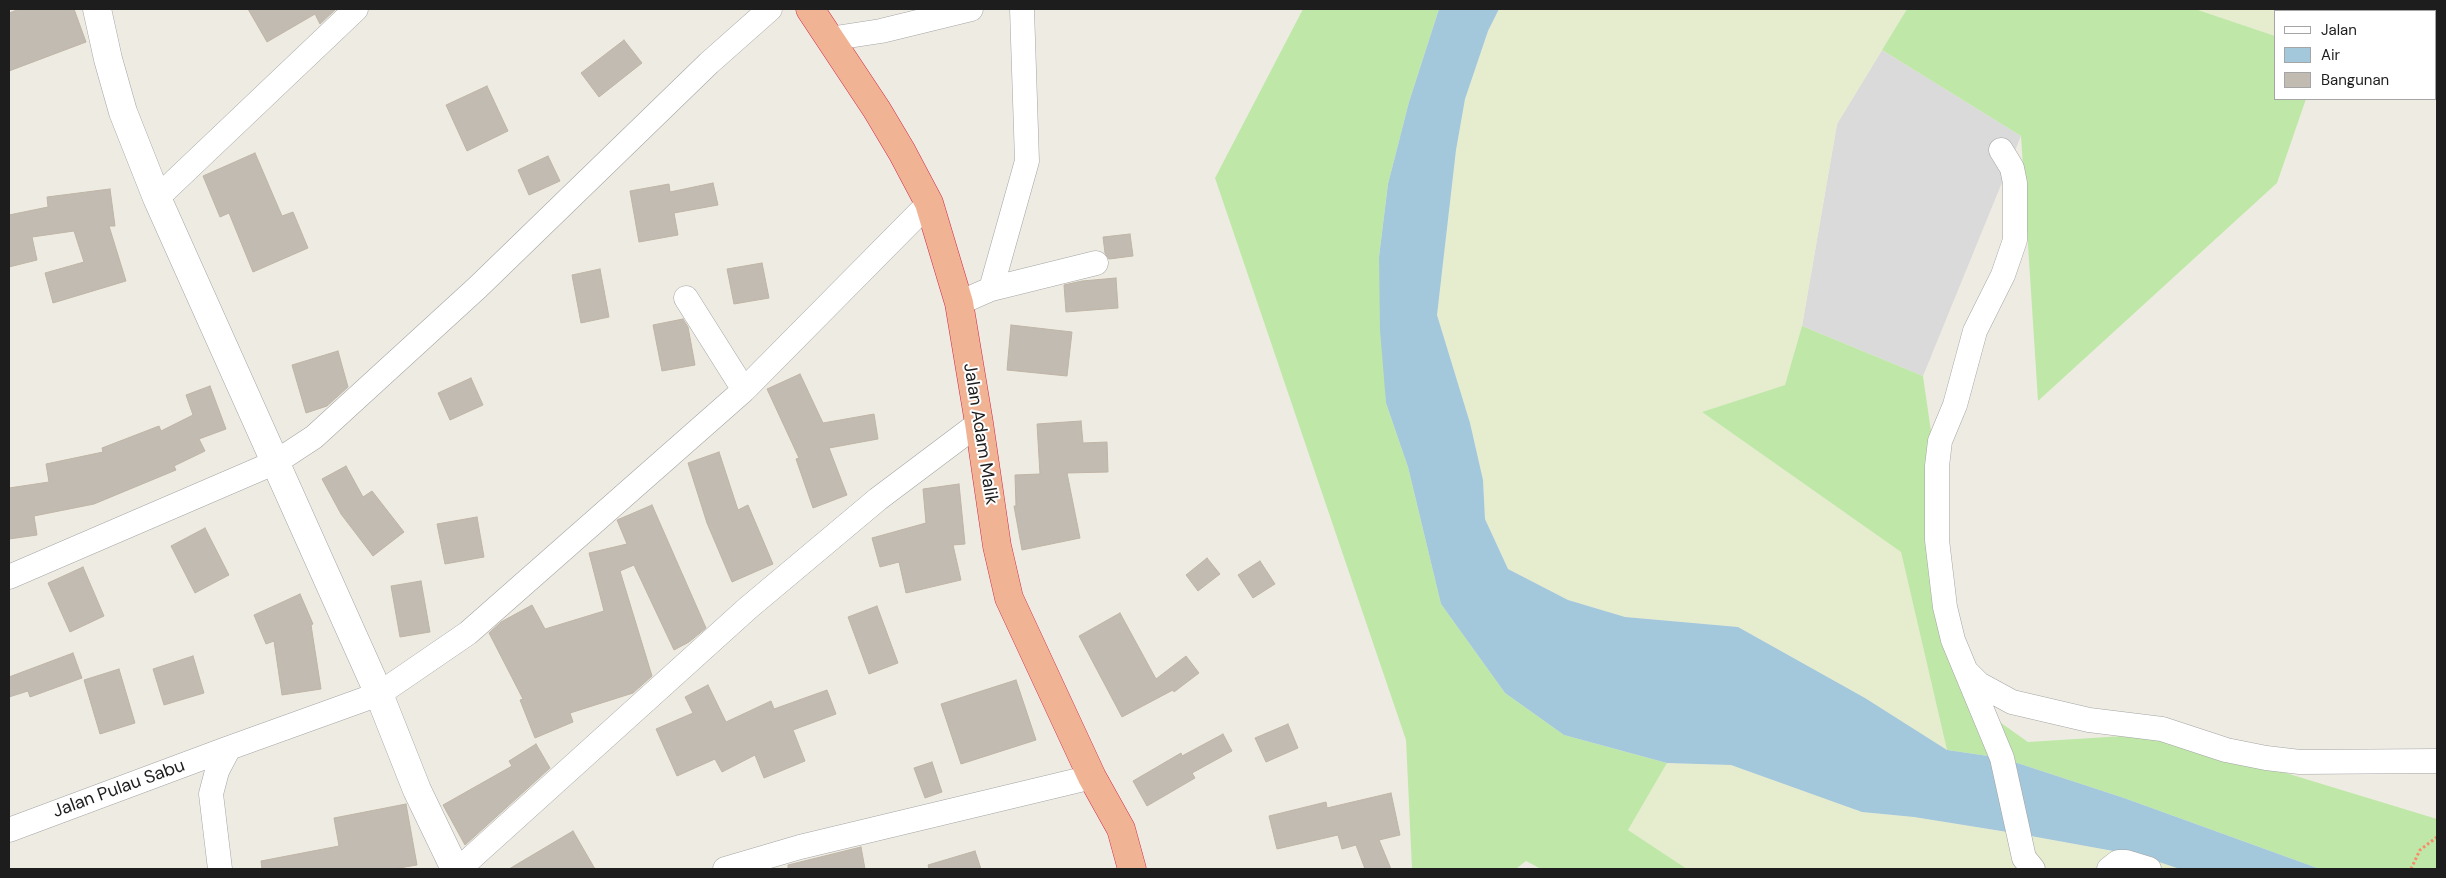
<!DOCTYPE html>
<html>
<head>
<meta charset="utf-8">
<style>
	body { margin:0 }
	#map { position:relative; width:2446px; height:878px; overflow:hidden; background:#eeece2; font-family:"DM Sans",sans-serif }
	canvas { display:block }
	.frame { position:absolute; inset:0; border:10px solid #1d1d1d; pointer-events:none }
	.legend { position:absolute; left:2274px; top:10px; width:162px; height:90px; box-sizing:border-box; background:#fff; border:1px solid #a5a5a5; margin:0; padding:6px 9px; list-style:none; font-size:15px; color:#1d1d1d }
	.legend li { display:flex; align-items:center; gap:10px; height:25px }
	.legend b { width:25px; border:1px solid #a5a5a5 }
</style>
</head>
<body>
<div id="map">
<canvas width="2446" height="878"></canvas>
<div class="frame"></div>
<ul class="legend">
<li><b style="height:6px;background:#fff"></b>Jalan</li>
<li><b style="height:14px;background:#a3c7db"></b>Air</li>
<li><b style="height:14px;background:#c2bbb2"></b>Bangunan</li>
</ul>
</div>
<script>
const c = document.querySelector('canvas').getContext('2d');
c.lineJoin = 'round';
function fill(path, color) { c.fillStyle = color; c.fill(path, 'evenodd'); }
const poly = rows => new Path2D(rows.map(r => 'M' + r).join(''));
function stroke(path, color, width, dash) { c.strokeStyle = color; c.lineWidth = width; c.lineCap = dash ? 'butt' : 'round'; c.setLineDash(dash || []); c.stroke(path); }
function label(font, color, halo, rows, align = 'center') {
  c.font = font + ' "DM Sans",sans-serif'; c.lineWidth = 4; c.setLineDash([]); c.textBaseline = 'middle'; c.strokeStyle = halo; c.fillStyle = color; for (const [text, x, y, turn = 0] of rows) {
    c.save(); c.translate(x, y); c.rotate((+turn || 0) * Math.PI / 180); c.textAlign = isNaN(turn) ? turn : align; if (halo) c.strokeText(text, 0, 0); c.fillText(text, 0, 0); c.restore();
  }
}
fill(poly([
	[1882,50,2021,136,1923,376,1802,326,1837,124]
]), '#dbdada');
fill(poly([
	[1499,9,1907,9,1837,124,1802,326,1785,385,1702,412,1901,552,1947,750,1865,698,1738,627,1625,617,1568,600,1508,569,1485,519,1483,480,1470,423,1437,315,1456,150,1465,99,1488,31],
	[2195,9,2437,9,2437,91,2435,90,2435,11,2275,11,2275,36],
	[1667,763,1731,765,1862,812,1914,817,2020,834,2141,856,2180,869,1687,869,1628,830]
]), '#e6edce');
fill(poly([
	[1303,9,1439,9,1409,102,1388,184,1379,257,1386,403,1408,467,1441,604,1505,693,1564,735,1667,763,1628,830,1687,869,1541,869,1526,861,1516,869,1412,869,1406,740,1215,178],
	[1907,9,2195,9,2275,36,2275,99,2306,99,2277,183,2038,401,2021,136,1882,50],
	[1802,326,1923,376,1970,701,2028,742,2171,733,2217,752,2437,819,2437,869,2320,869,2124,798,2002,758,1947,750,1901,552,1702,412,1785,385]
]), '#bfe8a8');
fill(poly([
	[1439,9,1499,9,1488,31,1465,99,1456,150,1437,315,1470,423,1483,480,1485,519,1508,569,1568,600,1625,617,1738,627,1865,698,1947,750,2002,758,2124,798,2320,869,2180,869,2141,856,2020,834,1914,817,1862,812,1731,765,1667,763,1564,735,1505,693,1441,604,1408,467,1386,403,1380,330,1379,257,1388,184,1409,102]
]), '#a3c7db');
const building = poly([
	[20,9,74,9,86,42,9,71,9,13,20,9],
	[248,9,336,9,320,24,315,14,267,42,248,9],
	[624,40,642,63,599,97,581,73,624,40],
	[487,86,508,131,467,151,446,105,487,86],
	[255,153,282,216,293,212,308,248,253,272,229,213,220,217,203,176,255,153],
	[548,156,560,181,529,195,518,170,548,156],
	[713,183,718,205,674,213,678,235,639,242,630,191,669,184,670,192,713,183],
	[110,189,115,226,109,226,126,281,53,303,45,273,84,262,74,231,32,237,37,260,9,267,9,215,48,207,47,197,110,189],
	[1130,234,1133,256,1109,259,1105,253,1103,237,1130,234],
	[762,263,769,298,734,304,727,269,762,263],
	[600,269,609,317,581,323,572,275,600,269],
	[1116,278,1118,308,1066,312,1064,285,1082,281,1116,278],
	[683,319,688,327,695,365,662,371,653,325,683,319],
	[1011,325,1072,332,1067,376,1007,370,1011,325],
	[338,351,348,387,327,406,306,413,292,365,338,351],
	[800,374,823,423,874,414,878,439,829,448,847,495,813,508,796,459,799,458,767,389,800,374],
	[471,378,483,405,450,420,438,393,471,378],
	[210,386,226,429,199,439,205,451,174,466,176,470,94,504,34,516,37,535,9,539,9,488,49,482,46,464,103,452,102,448,159,426,161,431,193,415,186,395,210,386],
	[1081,421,1083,443,1107,442,1108,472,1067,473,1080,538,1022,550,1014,506,1016,506,1015,475,1040,474,1037,424,1081,421],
	[719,452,738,510,748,505,773,564,732,582,707,523,688,463,719,452],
	[346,466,363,497,372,491,404,532,373,556,341,514,322,479,346,466],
	[959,484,965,544,953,545,961,580,906,593,899,562,880,567,872,538,926,523,923,489,959,484],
	[652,505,706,628,689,642,674,650,634,565,620,571,652,676,633,693,570,713,573,722,535,738,520,700,523,699,489,633,501,622,532,605,545,629,604,611,589,553,627,544,617,520,652,505],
	[477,517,484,557,445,564,437,524,477,517],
	[205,528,229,575,195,593,171,546,205,528],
	[1207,558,1220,574,1198,591,1186,575,1207,558],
	[1260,561,1275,584,1253,598,1238,575,1260,561],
	[83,567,104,616,70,632,48,583,83,567],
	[421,581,430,632,400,637,391,586,421,581],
	[300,594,313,624,311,625,321,689,282,695,274,641,266,644,254,615,300,594],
	[877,606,898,663,869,674,848,617,877,606],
	[1120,613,1156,679,1186,656,1199,673,1174,692,1173,690,1122,717,1079,636,1120,613],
	[73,653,82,678,30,697,28,691,9,697,9,677,73,653],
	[193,656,204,693,164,705,153,669,193,656],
	[119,669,135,723,100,734,84,680,119,669],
	[1016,680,1036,740,961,764,941,704,1016,680],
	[708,685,726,722,771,701,774,709,827,690,836,714,793,730,805,761,764,778,755,755,722,772,715,759,677,776,656,729,693,713,685,697,708,685],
	[1288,724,1298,748,1266,762,1255,738,1288,724],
	[1223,734,1232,751,1192,773,1195,778,1147,806,1133,781,1181,753,1182,756,1223,734],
	[536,744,550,768,465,845,443,805,512,766,509,761,536,744],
	[932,762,942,792,925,798,914,768,932,762],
	[1391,793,1400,835,1379,840,1391,869,1365,869,1356,845,1342,849,1338,835,1277,849,1269,816,1326,802,1327,808,1391,793],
	[406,804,417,865,393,869,262,869,261,861,339,846,334,818,406,804],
	[573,831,595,869,509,869,573,831],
	[861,847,865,869,788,869,788,865,861,847],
	[975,851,981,869,929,869,928,865,975,851]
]);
fill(building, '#c2bbb2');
stroke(building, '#bfb4a5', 1);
const minor = poly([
	[829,39,881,31,971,9],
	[2001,150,2012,168,2015,183,2015,240,2003,275,1975,331,1955,405,1940,441,1937,466,1937,540,1945,607,1953,640,2002,758,2024,858,2033,869],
	[157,198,356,9],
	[991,289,1096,263],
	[686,298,744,390],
	[959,303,991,289,1027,161,1022,9],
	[9,577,276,462,314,437,478,287,709,63,770,9],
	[1968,673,1979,684,2012,702,2089,720,2162,729,2226,750,2266,758,2300,762,2437,761],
	[9,830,229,748],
	[220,869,211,794,217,771,229,748,379,694,468,633,744,390,929,203],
	[459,869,748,608,878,499,979,423],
	[725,869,800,847,1092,777],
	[2109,869,2118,862,2126,862,2149,869]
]);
const tertiary = poly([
	[97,9,108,59,123,112,157,198,379,694,417,790,455,869]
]);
const trunk = poly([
	[810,9,877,110,902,152,929,203,959,303,979,423,997,546,1009,598,1092,777,1121,829,1132,869]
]);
stroke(minor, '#a4a4a4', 25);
stroke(tertiary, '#a4a4a4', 29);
stroke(trunk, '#d5264b', 29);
stroke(poly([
	[2411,869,2420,850,2437,837]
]), '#f88b6a', 3, [2.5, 2.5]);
stroke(minor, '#fff', 24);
stroke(tertiary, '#fff', 28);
stroke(trunk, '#f0b495', 28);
label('18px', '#1d1d1d', '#fff', [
	["Jalan Adam Malik",980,434,81],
	["Jalan Pulau Sabu",119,789,-20]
]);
</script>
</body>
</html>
